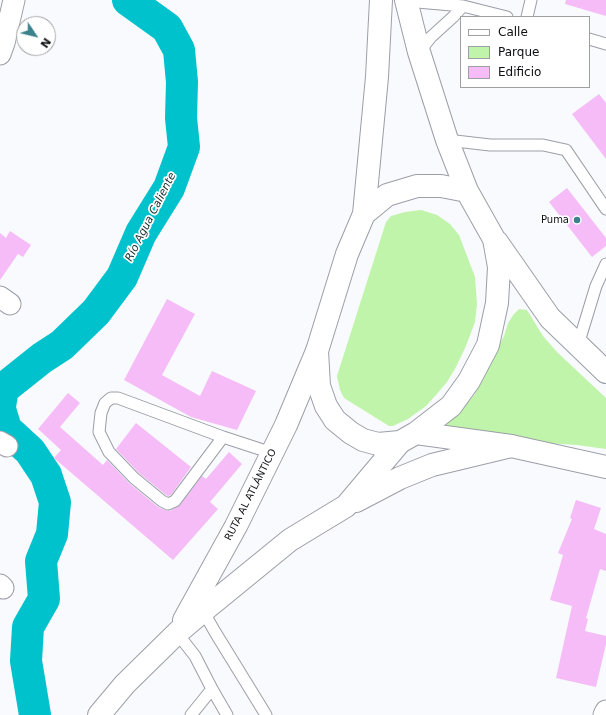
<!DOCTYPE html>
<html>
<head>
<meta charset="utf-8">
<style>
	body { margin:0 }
	#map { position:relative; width:606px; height:715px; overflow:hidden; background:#f8fafd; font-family:"DejaVu Sans",sans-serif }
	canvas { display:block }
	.legend { position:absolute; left:460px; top:16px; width:130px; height:72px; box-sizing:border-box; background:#fff; border:1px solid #9e9fa0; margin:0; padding:5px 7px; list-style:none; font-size:12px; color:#0d0e11 }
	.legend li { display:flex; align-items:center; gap:8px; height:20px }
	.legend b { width:20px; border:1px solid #9e9fa0 }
	.north { position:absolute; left:16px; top:16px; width:40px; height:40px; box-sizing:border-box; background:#fff; border:1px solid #9e9fa0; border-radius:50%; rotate:125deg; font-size:11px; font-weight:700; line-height:16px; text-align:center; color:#0d0e11 }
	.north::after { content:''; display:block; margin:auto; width:14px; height:18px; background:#3c828d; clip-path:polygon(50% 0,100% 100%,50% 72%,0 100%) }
</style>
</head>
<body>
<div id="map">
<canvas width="606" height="715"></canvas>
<ul class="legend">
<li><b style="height:5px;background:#fff"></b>Calle</li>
<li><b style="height:11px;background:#c0f4aa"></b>Parque</li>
<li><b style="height:11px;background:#f5bcf8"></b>Edificio</li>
</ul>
<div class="north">N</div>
</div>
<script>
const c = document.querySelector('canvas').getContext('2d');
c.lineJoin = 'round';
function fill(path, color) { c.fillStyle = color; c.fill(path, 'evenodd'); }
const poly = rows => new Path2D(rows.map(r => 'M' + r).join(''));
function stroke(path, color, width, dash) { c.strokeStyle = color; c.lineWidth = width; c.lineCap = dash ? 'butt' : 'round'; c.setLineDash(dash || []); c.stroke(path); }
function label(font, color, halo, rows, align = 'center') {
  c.font = font + ' "DejaVu Sans",sans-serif'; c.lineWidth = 3.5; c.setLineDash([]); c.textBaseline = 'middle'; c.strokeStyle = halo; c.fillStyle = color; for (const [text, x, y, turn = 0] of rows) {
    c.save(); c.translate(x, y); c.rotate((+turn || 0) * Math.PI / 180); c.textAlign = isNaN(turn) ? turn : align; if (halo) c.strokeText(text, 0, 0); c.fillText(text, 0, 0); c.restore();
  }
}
fill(poly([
	[421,210,437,215,450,224,459,235,475,277,477,304,475,322,466,346,456,367,447,382,436,395,426,406,408,419,393,426,389,426,344,398,340,390,337,376,386,222,391,216,405,212],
	[519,309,527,310,543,336,557,352,606,398,606,449,577,445,429,436,463,408,475,394,504,336,508,323,514,314]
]), '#c0f4aa');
stroke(poly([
	[0,406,3,389,42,358,62,345,96,312,122,277,141,233,169,188,184,147,181,118,182,82,179,50,167,28,128,0],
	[0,409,6,429,30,451,46,475,55,502,52,534,41,561,44,599,28,627,26,661,35,715]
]), '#00c2cd', 32);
fill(poly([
	[566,0,606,0,606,16,565,4],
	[599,94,606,103,606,159,572,114],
	[567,188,606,238,606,246,592,257,549,202],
	[10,231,31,245,23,257,18,254,0,280,0,233,6,238],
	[167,299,195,314,162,375,200,396,212,371,256,391,237,430,191,417,124,380],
	[68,393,80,403,60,427,103,465,107,460,129,483,158,507,165,510,170,511,180,505,202,476,206,479,229,452,242,464,210,502,218,509,173,560,54,458,61,450,38,429],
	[136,423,191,467,171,495,168,496,166,495,139,473,116,449],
	[576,500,601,508,594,529,606,534,606,571,600,569,586,618,588,619,585,631,606,636,606,644,596,687,556,678,572,606,550,600,563,555,558,553,572,519,570,518]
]), '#f5bcf8');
const lane = poly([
	[406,1,463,6,507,17],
	[527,17,531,0],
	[589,39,606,44],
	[419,52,431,37,453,17,463,6],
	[447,140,490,145,543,145,566,150,606,209],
	[578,345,596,286,606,264],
	[223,437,175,501,168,504,162,501,134,478,109,452,99,432,101,413,105,403,111,398,118,398,223,437,272,453],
	[203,611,215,632,266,715],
	[177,633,195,656,212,689,191,715],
	[212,689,227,715]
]);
const street = poly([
	[0,54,4,43,14,0],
	[0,297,10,304],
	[0,442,7,446],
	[0,585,3,588],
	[604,715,606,711]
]);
const primary = poly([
	[406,0,419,52,447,140,467,191],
	[417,186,441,186,467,191,494,239,499,267,497,303,488,345,469,381,451,406,416,433,400,442,378,444,363,440,351,433,335,420,326,406,319,386,317,351,347,254,364,214,387,195,417,186],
	[364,214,377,77,381,0],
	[497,242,550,318,606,372],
	[416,433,511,446,606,467]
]);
const highway = poly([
	[356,501,400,478,432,465,511,446],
	[184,620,236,526,286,425,317,351],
	[99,715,125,684,177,633,203,611,290,540,346,506,400,442]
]);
stroke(lane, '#9b9fa7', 13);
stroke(street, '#9b9fa7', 23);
stroke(primary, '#9b9fa7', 24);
stroke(highway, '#9b9fa7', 24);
stroke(lane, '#fff', 11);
stroke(street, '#fff', 21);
stroke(primary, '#fff', 22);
stroke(highway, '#fff', 22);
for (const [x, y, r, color] of [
	[577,220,4,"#3c828d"]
]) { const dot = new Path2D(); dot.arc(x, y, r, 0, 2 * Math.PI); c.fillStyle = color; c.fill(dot); stroke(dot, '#fff', 1.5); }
label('10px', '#0d0e11', '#fff', [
	["Puma",569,220]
], 'right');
label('10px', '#0d0e11', '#fff', [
	["RUTA AL ATLÁNTICO",251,495,-63]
]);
label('italic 11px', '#163031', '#fff', [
	["Río Agua Caliente",151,217,-63]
]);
</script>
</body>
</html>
